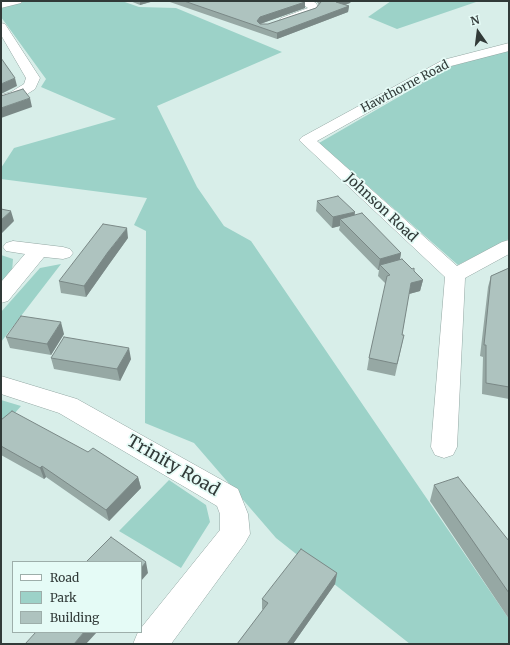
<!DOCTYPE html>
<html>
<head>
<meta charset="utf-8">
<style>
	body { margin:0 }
	#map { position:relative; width:510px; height:645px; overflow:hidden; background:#d8eee9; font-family:Merriweather,serif }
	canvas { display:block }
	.frame { position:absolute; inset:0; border:2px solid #313a38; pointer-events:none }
	.legend { position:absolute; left:12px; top:561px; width:130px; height:72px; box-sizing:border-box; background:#e5fbf6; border:1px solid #9daeaa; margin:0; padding:5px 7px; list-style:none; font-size:12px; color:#313a38 }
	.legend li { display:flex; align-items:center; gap:8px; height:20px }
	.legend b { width:20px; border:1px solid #9daeaa }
	.north { position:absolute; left:458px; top:12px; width:40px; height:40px; -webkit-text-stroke:3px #e5fbf6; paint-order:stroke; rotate:346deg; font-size:11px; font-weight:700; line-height:16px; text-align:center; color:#313a38 }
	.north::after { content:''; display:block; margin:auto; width:14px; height:18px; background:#313a38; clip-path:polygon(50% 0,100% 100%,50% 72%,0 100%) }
</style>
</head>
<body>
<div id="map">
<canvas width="510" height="645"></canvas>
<div class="frame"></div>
<ul class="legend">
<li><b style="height:5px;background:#fff"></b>Road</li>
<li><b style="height:11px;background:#9cd2c8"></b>Park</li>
<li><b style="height:11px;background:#aec3bf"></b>Building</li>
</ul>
<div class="north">N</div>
</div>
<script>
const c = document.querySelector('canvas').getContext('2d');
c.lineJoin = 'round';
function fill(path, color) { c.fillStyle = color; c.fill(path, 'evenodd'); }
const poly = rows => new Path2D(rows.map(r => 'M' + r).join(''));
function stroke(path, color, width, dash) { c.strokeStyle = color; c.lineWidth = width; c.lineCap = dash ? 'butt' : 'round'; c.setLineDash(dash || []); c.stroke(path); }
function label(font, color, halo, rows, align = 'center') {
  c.font = font + ' Merriweather,serif'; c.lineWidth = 3.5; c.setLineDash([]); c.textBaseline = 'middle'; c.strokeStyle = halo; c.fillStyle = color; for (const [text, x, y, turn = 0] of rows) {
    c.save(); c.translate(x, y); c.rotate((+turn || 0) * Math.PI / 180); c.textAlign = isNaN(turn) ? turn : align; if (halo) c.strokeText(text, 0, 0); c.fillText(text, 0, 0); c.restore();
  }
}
fill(poly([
	[27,1,122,1,139,7,176,8,282,52,157,106,197,187,224,226,251,241,509,619,509,644,410,644,276,538,194,443,145,423,146,231,134,225,147,198,1,179,1,168,14,148,116,119,41,87,46,79,1,17,1,7],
	[391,1,479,1,397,29,368,17],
	[509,50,509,239,458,265,319,143,452,66],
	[1,255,13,259,12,272,1,284],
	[61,264,1,342,1,312,40,268],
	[1,400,21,406,1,429],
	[169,480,206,505,210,522,181,568,119,531]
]), '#9cd2c8');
const minor = poly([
	[4,1,22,1,21,3,1,8,1,2,4,1],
	[298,1,312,1,316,3,319,9,315,13,289,22,281,22,279,20,281,18,308,8,298,1],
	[1,23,5,24,40,78,35,89,21,98,1,104,1,95,11,92,24,84,26,78,1,35,1,23],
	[509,43,509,51,451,66,317,141,457,266,502,242,509,240,509,254,465,278,457,447,453,455,444,458,435,455,431,447,445,277,299,140,302,137,443,60,509,43],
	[13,241,63,247,70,249,73,253,70,257,63,259,44,257,8,301,1,303,1,282,25,254,6,251,3,247,6,243,13,241],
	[1,376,77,399,238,489,248,514,250,534,245,543,171,644,133,644,138,632,141,632,141,628,220,530,220,514,217,506,59,413,1,394,1,376]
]);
stroke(minor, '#93a7a3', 1);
fill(minor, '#fff');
fill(poly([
	[130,1,154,1,140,5],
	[167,1,304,1,305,8,260,24,268,24,316,8,319,5,317,2,315,1,351,1,350,3,345,5,349,6,348,12,277,39],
	[317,201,355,215,401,253,400,259,414,271,423,280,420,291,409,294,402,335,404,335,395,376,367,370,369,358,386,284,378,276,379,270,378,270,339,230,340,226,332,228,316,211],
	[128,238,110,263,86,297,61,293,59,281],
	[509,268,509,399,482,394,483,357,480,356,488,287,491,276],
	[64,334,51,355,10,348,6,337],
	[51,358,131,359,120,381,54,369],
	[1,420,88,452,138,477,141,488,109,521,46,477,44,479,1,455],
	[434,485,509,541,509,619,430,501],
	[337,573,335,584,293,644,237,644,263,610,262,609,262,599]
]), '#96a8a4');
fill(poly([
	[140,1,154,1,140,5],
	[338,1,351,1,350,3,335,8,336,2],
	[305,2,305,8,260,24,257,21,260,17],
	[349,6,348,12,277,39,277,33],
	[15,78,17,86,1,94,1,84],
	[30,98,32,107,1,118,1,108],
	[11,211,14,221,1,234,1,220],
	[355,212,354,222,340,219,340,226,332,228,333,217],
	[127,228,128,238,110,263,86,297,84,286,108,252],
	[401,253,399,264,380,265,379,270,378,270,380,259],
	[423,280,420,291,409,294,411,283],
	[61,322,64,334,51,355,47,344],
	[129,348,131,359,120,381,117,369],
	[42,466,46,477,44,479,40,468],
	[138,477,141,488,109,521,106,510],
	[146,562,148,573,141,581,141,568],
	[337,573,335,584,293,644,287,644],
	[84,632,97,632,86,644,74,644]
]), '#7a8886');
const building = poly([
	[184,1,304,1,305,2,260,17,257,21,260,24,268,24,316,8,321,2,320,1,338,1,336,2,349,6,277,33,184,1],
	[1,58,15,78,1,84,1,58],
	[23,89,30,98,1,108,1,96,23,89],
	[338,196,355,212,333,217,317,201,338,196],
	[1,209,11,211,1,220,1,209],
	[362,213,401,253,380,259,340,219,362,213],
	[103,224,127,228,108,252,84,286,59,281,103,224],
	[402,259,412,269,414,268,414,271,423,280,411,283,402,335,404,335,397,364,369,358,387,276,390,275,380,265,402,259],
	[509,268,509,387,486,383,486,345,484,345,491,276,509,268],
	[21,316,61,322,47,344,6,337,21,316],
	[64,337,129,348,117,369,51,358,64,337],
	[12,411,88,452,93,448,138,477,106,510,42,466,40,468,1,446,1,420,12,411],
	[458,477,509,541,509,593,434,485,458,477],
	[111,537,146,562,141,568,141,562,86,562,111,537],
	[301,549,337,573,287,644,237,644,268,603,262,599,301,549],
	[36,632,84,632,74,644,25,644,36,632]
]);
fill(building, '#aec3bf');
stroke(building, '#7a8886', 1);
label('12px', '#313a38', '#e5fbf6', [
	["Hawthorne Road",405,87,-28]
]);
label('14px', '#313a38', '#e5fbf6', [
	["Johnson Road",381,208,43]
]);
label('17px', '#313a38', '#e5fbf6', [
	["Trinity Road",173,466,30]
]);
</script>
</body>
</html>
